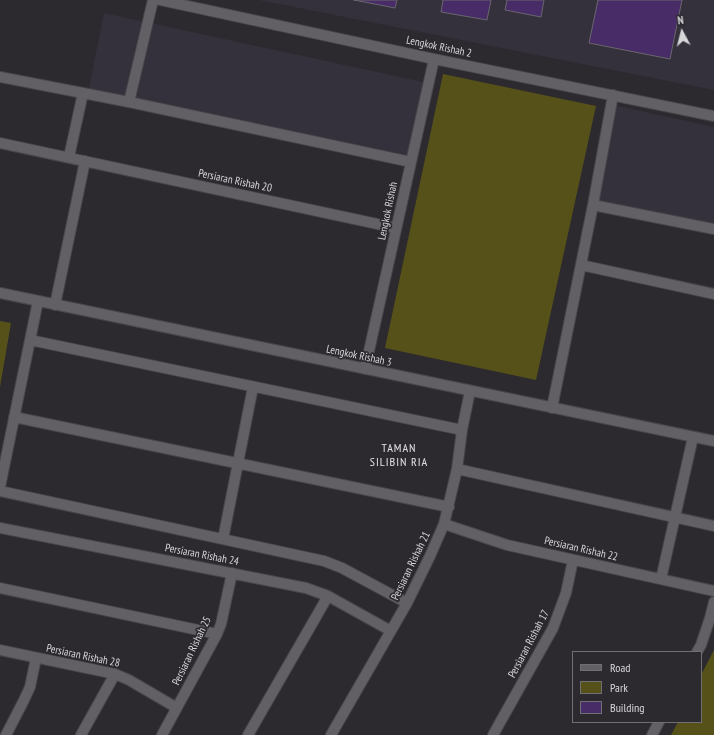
<!DOCTYPE html>
<html>
<head>
<meta charset="utf-8">
<style>
	body { margin:0 }
	#map { position:relative; width:714px; height:735px; overflow:hidden; background:#2c2a2f; font-family:"PT Sans Narrow",sans-serif }
	canvas { display:block }
	.legend { position:absolute; left:572px; top:651px; width:130px; height:72px; box-sizing:border-box; background:#2c2a2f; border:1px solid #706f73; margin:0; padding:5px 7px; list-style:none; font-size:12px; color:#d7d6d9 }
	.legend li { display:flex; align-items:center; gap:8px; height:20px }
	.legend b { width:20px; border:1px solid #706f73 }
	.north { position:absolute; left:662px; top:12px; width:40px; height:40px; -webkit-text-stroke:3px #2c2a2f; paint-order:stroke; rotate:353deg; font-size:11px; font-weight:700; line-height:16px; text-align:center; color:#d7d6d9 }
	.north::after { content:''; display:block; margin:auto; width:14px; height:18px; background:#d7d6d9; clip-path:polygon(50% 0,100% 100%,50% 72%,0 100%) }
</style>
</head>
<body>
<div id="map">
<canvas width="714" height="735"></canvas>
<ul class="legend">
<li><b style="height:5px;background:#626065"></b>Road</li>
<li><b style="height:11px;background:#565119"></b>Park</li>
<li><b style="height:11px;background:#482c67"></b>Building</li>
</ul>
<div class="north">N</div>
</div>
<script>
const c = document.querySelector('canvas').getContext('2d');
c.lineJoin = 'round';
function fill(path, color) { c.fillStyle = color; c.fill(path, 'evenodd'); }
const poly = rows => new Path2D(rows.map(r => 'M' + r).join(''));
function stroke(path, color, width, dash) { c.strokeStyle = color; c.lineWidth = width; c.lineCap = dash ? 'butt' : 'round'; c.setLineDash(dash || []); c.stroke(path); }
function label(font, color, halo, rows, align = 'center') {
  c.font = font + ' "PT Sans Narrow",sans-serif'; c.lineWidth = 3.5; c.setLineDash([]); c.textBaseline = 'middle'; c.strokeStyle = halo; c.fillStyle = color; for (const [text, x, y, turn = 0] of rows) {
    c.save(); c.translate(x, y); c.rotate((+turn || 0) * Math.PI / 180); c.textAlign = isNaN(turn) ? turn : align; if (halo) c.strokeText(text, 0, 0); c.fillText(text, 0, 0); c.restore();
  }
}
fill(poly([
	[259,0,714,0,714,90],
	[104,13,423,82,408,160,88,92],
	[614,105,714,127,714,224,597,200]
]), '#35313c');
fill(poly([
	[443,74,596,106,536,380,385,348],
	[0,321,11,323,0,387],
	[714,650,714,735,671,735,678,722,701,722,701,675]
]), '#565119');
const building = poly([
	[354,0,397,0,395,8,354,0],
	[443,0,491,0,487,20,441,12,443,0],
	[507,0,544,0,541,17,505,10,507,0],
	[598,0,682,0,670,59,589,43,598,0]
]);
fill(building, '#482c67');
stroke(building, '#69676d', 1);
const minor = poly([
	[160,0,434,59,714,116],
	[0,77,129,102,411,162],
	[129,102,153,0],
	[0,143,396,228],
	[69,157,83,93],
	[593,205,714,229],
	[581,265,714,294],
	[0,293,714,441],
	[55,305,85,161],
	[30,340,462,430],
	[365,369,434,59],
	[552,408,593,205,613,95],
	[14,417,449,507],
	[457,469,714,526],
	[0,487,38,301],
	[0,491,324,561,342,568,407,603],
	[444,524,507,545,714,591],
	[0,528,306,588,328,596,391,631],
	[223,539,253,387],
	[661,579,693,437],
	[0,588,217,634],
	[0,650,115,674,129,680,177,708],
	[697,652,701,645,710,618,714,602],
	[6,735,24,700,30,687,36,658],
	[81,735,115,674],
	[162,735,217,634,221,624,232,573],
	[248,735,328,596],
	[331,735,407,603,430,556,444,524,457,469,462,430,470,391],
	[493,735,553,628,566,593,573,560],
	[652,735,659,722]
]);
stroke(minor, '#474649', 12);
stroke(minor, '#626065', 10);
label('11px', '#d7d6d9', '#2c2a2f', [
	["Lengkok Rishah 2",439,47,12],
	["Persiaran Rishah 20",235,181,12],
	["Lengkok Rishah",388,211,-78],
	["Lengkok Rishah 3",359,356,12],
	["Persiaran Rishah 22",581,549,13],
	["Persiaran Rishah 24",202,555,11],
	["Persiaran Rishah 21",411,566,-64],
	["Persiaran Rishah 17",529,644,-62],
	["Persiaran Rishah 25",192,651,-64],
	["Persiaran Rishah 28",83,656,12]
]);
c.letterSpacing = '1px';
label('12px', '#e2e0e7', '#2c2a2f', [
	["TAMAN",399,449],
	["SILIBIN RIA",399,463]
]);
c.letterSpacing = '0px';
</script>
</body>
</html>
